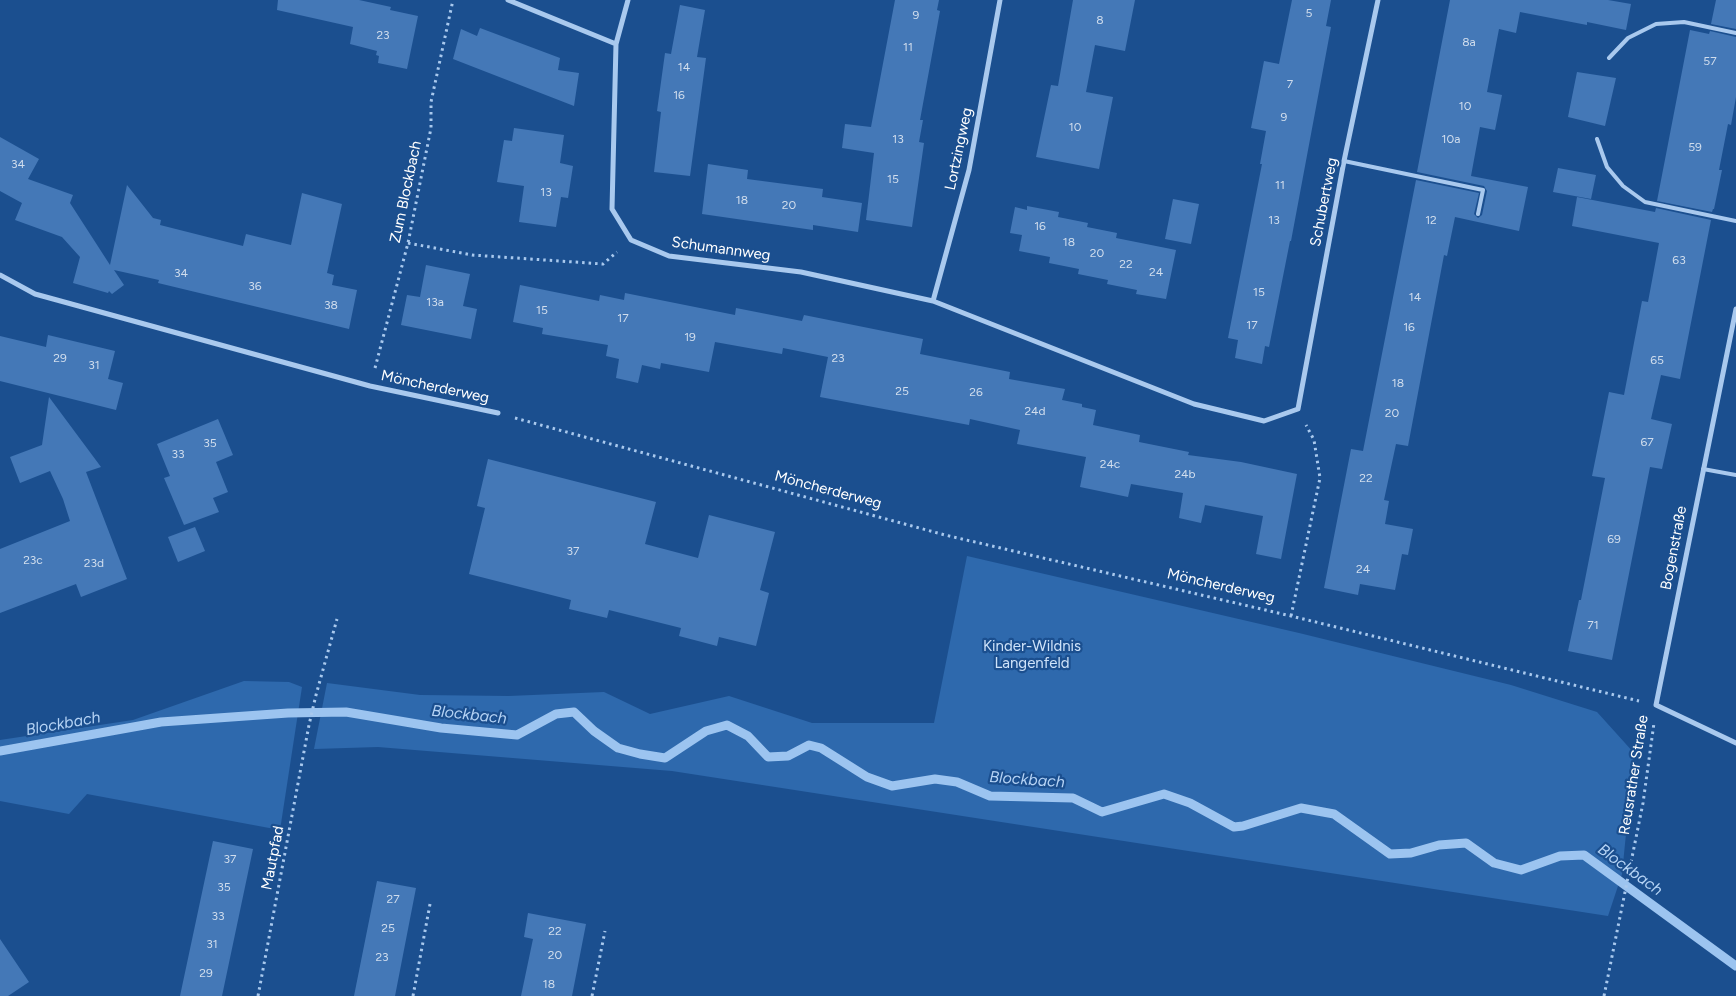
<!DOCTYPE html>
<html>
<head>
<meta charset="utf-8">
<style>
	body { margin:0 }
	canvas { display:block; background:#1b4f8f }
</style>
</head>
<body>
<canvas width="1736" height="996"></canvas>
<script>
const c = document.querySelector('canvas').getContext('2d');
c.lineJoin = 'round';
function fill(path, color) { c.fillStyle = color; c.fill(path, 'evenodd'); }
const poly = rows => new Path2D(rows.map(r => 'M' + r).join(''));
function stroke(path, color, width, dash) { c.strokeStyle = color; c.lineWidth = width; c.lineCap = dash ? 'butt' : 'round'; c.setLineDash(dash || []); c.stroke(path); }
function label(font, color, halo, rows, align = 'center') {
  c.font = font + ' Figtree,sans-serif'; c.lineWidth = 4.5; c.setLineDash([]); c.textBaseline = 'middle'; c.strokeStyle = halo; c.fillStyle = color; for (const [text, x, y, turn = 0] of rows) {
    c.save(); c.translate(x, y); c.rotate((+turn || 0) * Math.PI / 180); c.textAlign = isNaN(turn) ? turn : align; if (halo) c.strokeText(text, 0, 0); c.fillText(text, 0, 0); c.restore();
  }
}
fill(poly([
	[967,556,1299,633,1511,685,1597,712,1634,753,1622,874,1608,916,672,771,378,747,314,749,327,683,420,695,509,696,604,692,650,714,729,696,812,723,934,723],
	[244,681,289,682,302,687,280,830,87,794,69,814,0,801,0,740,133,720]
]), '#2e69ad');
stroke(poly([
	[0,751,161,722,288,713,346,712,441,728,517,735,556,714,574,712,594,731,618,748,640,754,665,758,706,731,727,725,748,736,768,757,788,756,809,745,821,748,867,777,892,786,935,779,957,782,990,796,1073,798,1102,812,1164,794,1190,803,1234,827,1243,826,1301,808,1334,814,1390,854,1411,853,1439,845,1466,843,1494,863,1521,870,1560,856,1584,855,1736,966]
]), '#9cc4f0', 9);
fill(poly([
	[278,0,359,0,391,7,390,10,418,16,407,69,378,63,379,56,376,55,377,51,350,44,353,27,277,10],
	[895,0,939,0,937,10,940,11,920,120,923,120,919,142,924,143,912,227,866,220,874,153,842,148,845,124,871,127],
	[1073,0,1135,0,1125,51,1095,45,1086,92,1113,97,1099,169,1036,157,1051,85,1058,86],
	[1292,0,1331,0,1326,26,1331,27,1291,241,1290,241,1269,347,1265,346,1262,364,1235,358,1238,340,1228,338,1262,164,1260,164,1266,131,1251,128,1264,61,1279,64],
	[1450,0,1608,0,1631,4,1626,30,1587,22,1587,25,1520,12,1516,33,1499,29,1487,92,1502,95,1495,130,1480,127,1471,176,1528,187,1519,231,1455,217,1447,256,1444,255,1408,446,1396,444,1384,500,1389,501,1385,524,1413,529,1408,555,1402,554,1395,590,1360,584,1358,595,1324,588,1351,449,1363,451,1416,180,1479,193,1474,214,1478,218,1482,215,1487,191,1484,186,1417,172],
	[1716,0,1736,0,1736,29,1711,24],
	[680,5,705,10,697,57,706,58,690,176,654,172,661,112,657,111,665,53,671,54],
	[480,28,560,58,558,70,579,73,574,106,453,59,461,29,477,36],
	[1690,30,1709,34,1710,31,1736,37,1736,97,1731,125,1728,124,1719,170,1722,170,1714,209,1713,209,1712,212,1657,201],
	[1577,72,1616,78,1605,126,1568,117],
	[514,128,564,135,560,163,573,166,568,198,561,197,556,227,519,222,524,186,497,182,504,140,512,141],
	[0,137,39,159,28,179,73,195,70,203,110,265,127,185,153,218,161,220,160,225,243,246,246,234,291,245,302,193,342,204,327,273,334,275,332,285,357,290,349,329,158,283,159,280,114,270,124,285,112,294,109,291,108,293,73,283,80,257,62,237,15,220,22,203,0,191],
	[708,164,748,170,747,179,823,189,822,197,862,203,858,232,813,225,813,230,702,214],
	[1558,168,1596,175,1591,199,1553,192],
	[1577,197,1655,212,1656,208,1711,220,1680,379,1661,375,1651,419,1672,424,1662,469,1650,467,1612,660,1568,651,1579,600,1581,600,1605,478,1592,476,1609,392,1624,395,1642,301,1648,302,1659,243,1572,226],
	[1173,199,1199,204,1191,244,1165,239],
	[1027,206,1059,212,1058,217,1088,223,1087,227,1117,233,1116,238,1176,250,1166,299,1136,294,1137,290,1107,284,1108,280,1078,274,1079,269,1049,263,1050,257,1019,251,1022,235,1010,233,1015,207,1027,210],
	[426,265,470,274,463,306,477,309,471,339,401,325,407,295,420,297],
	[520,285,599,301,600,295,624,300,625,293,735,315,736,308,802,321,804,315,923,339,920,354,1010,372,1009,379,1065,389,1062,400,1082,404,1082,407,1096,410,1093,425,1140,435,1139,442,1189,452,1188,455,1241,462,1297,474,1281,559,1256,554,1263,516,1205,505,1201,523,1179,518,1183,493,1131,484,1128,497,1080,487,1086,457,1017,444,1020,430,970,419,969,425,820,397,828,357,783,348,782,354,715,342,709,372,661,363,660,369,642,365,638,383,616,378,619,359,606,356,608,345,542,334,543,328,513,322],
	[48,335,115,351,108,379,123,383,116,410,0,381,0,336,46,347],
	[49,397,101,467,86,472,127,579,81,597,76,584,0,613,0,549,70,521,63,499,50,471,20,483,10,457,42,445],
	[218,419,233,455,216,462,228,492,213,498,219,512,184,525,164,478,170,476,157,444],
	[488,459,656,502,645,544,698,558,709,515,775,532,760,590,769,593,756,646,719,637,717,646,679,636,681,628,609,610,607,618,569,609,571,600,469,574,485,508,477,506],
	[195,527,205,551,178,562,168,537],
	[213,841,253,849,222,996,180,996],
	[377,881,416,888,395,996,354,996],
	[528,913,586,924,572,996,521,996,533,939,524,937],
	[0,939,29,982,8,996,0,996]
]), '#4478b7');
stroke(poly([
	[408,243,472,255,603,264,617,252],
	[375,368,408,243,431,128,431,102,453,0],
	[515,418,945,535,1291,616,1639,701],
	[1291,616,1320,478,1314,440,1306,425],
	[258,996,309,725,316,695,337,619],
	[413,996,430,904],
	[592,996,605,931],
	[1604,996,1643,803,1654,723]
]), '#a9c9ee', 3, [2.5, 4]);
stroke(poly([
	[1609,58,1628,38,1656,24,1684,22,1736,33],
	[1597,139,1607,167,1623,186,1645,202,1736,221],
	[1344,161,1483,190,1478,214],
	[1703,469,1736,475]
]), '#a9c9ee', 4);
stroke(poly([
	[508,0,616,44],
	[628,0,616,44,612,209,631,240,669,256,801,272,933,301,1194,404,1264,421,1298,409,1344,161,1378,0],
	[0,275,35,294,370,386,498,413],
	[933,301,969,170,1000,0],
	[1736,309,1656,705,1736,743]
]), '#a9c9ee', 5);
label('12px', '#d0dded', null, [
	["5",1309,13],
	["9",916,15],
	["8",1100,20],
	["23",383,35],
	["8a",1469,42],
	["11",908,47],
	["57",1710,61],
	["14",684,67],
	["7",1290,84],
	["16",679,95],
	["10",1465,106],
	["9",1284,117],
	["10",1075,127],
	["13",898,139],
	["10a",1451,139],
	["59",1695,147],
	["34",18,164],
	["15",893,179],
	["11",1280,185],
	["13",546,192],
	["18",742,200],
	["20",789,205],
	["13",1274,220],
	["12",1431,220],
	["16",1040,226],
	["18",1069,242],
	["20",1097,253],
	["63",1679,260],
	["22",1126,264],
	["24",1156,272],
	["34",181,273],
	["36",255,286],
	["15",1259,292],
	["14",1415,297],
	["13a",435,302],
	["38",331,305],
	["15",542,310],
	["17",623,318],
	["17",1252,325],
	["16",1409,327],
	["19",690,337],
	["29",60,358],
	["23",838,358],
	["65",1657,360],
	["31",94,365],
	["18",1398,383],
	["25",902,391],
	["26",976,392],
	["24d",1035,411],
	["20",1392,413],
	["67",1647,442],
	["35",210,443],
	["33",178,454],
	["24c",1110,464],
	["24b",1185,474],
	["22",1366,478],
	["69",1614,539],
	["37",573,551],
	["23c",33,560],
	["23d",94,563],
	["24",1363,569],
	["71",1593,625],
	["37",230,859],
	["35",224,887],
	["27",393,899],
	["33",218,916],
	["25",388,928],
	["22",555,931],
	["31",212,944],
	["20",555,955],
	["23",382,957],
	["29",206,973],
	["18",549,984]
]);
label('15px', '#fff', '#1b4f8f', [
	["Lortzingweg",959,149,-78],
	["Zum Blockbach",406,192,-78],
	["Schubertweg",1324,202,-79],
	["Schumannweg",721,249,8],
	["Möncherderweg",435,387,12],
	["Möncherderweg",828,490,15],
	["Bogenstraße",1674,548,-79],
	["Möncherderweg",1221,586,13],
	["Reusrather Straße",1634,775,-81],
	["Mautpfad",273,858,-79]
]);
label('15px', '#cfe3fa', '#1b4f8f', [
	["Kinder-Wildnis",1032,647],
	["Langenfeld",1032,664]
]);
label('italic 16px', '#b5d3f5', '#1b4f8f', [
	["Blockbach",469,715,6],
	["Blockbach",63,724,-10],
	["Blockbach",1027,780,4],
	["Blockbach",1630,870,36]
]);
</script>
</body>
</html>
